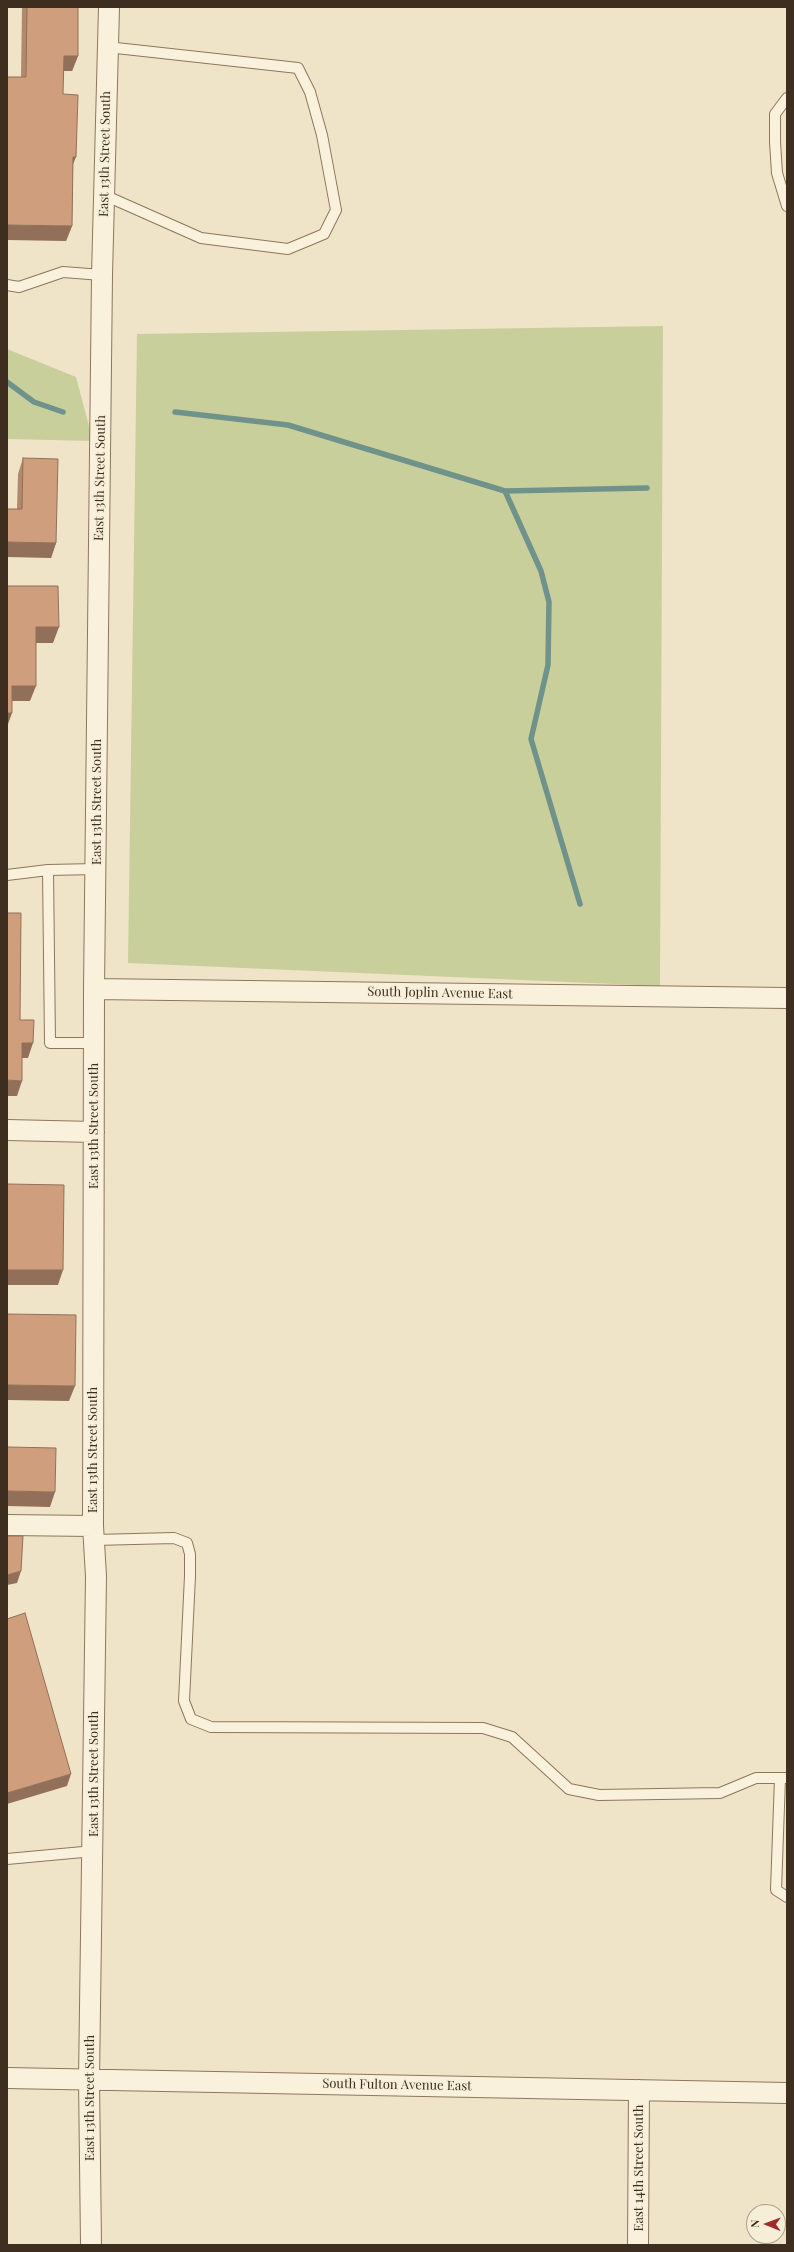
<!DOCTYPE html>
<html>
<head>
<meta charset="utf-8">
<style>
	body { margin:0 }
	#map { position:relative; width:794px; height:2252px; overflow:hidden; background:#f0e4c8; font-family:"Playfair Display",serif }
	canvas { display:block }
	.frame { position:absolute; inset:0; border:8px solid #3d2e20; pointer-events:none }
	.north { position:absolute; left:746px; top:2204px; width:40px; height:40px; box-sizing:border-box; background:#f7eed8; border:1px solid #ada18e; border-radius:50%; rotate:271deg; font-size:11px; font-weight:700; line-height:16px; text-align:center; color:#3d2e20 }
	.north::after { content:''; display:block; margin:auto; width:14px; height:18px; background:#9e2a2b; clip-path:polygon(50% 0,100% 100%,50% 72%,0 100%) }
</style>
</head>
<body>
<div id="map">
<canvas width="794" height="2252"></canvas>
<div class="frame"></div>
<div class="north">N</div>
</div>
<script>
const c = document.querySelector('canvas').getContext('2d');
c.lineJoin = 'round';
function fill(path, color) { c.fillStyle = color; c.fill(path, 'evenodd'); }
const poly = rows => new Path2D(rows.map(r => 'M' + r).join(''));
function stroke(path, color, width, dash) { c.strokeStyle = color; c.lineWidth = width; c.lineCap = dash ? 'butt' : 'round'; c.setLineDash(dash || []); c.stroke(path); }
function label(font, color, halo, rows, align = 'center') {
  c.font = font + ' "Playfair Display",serif'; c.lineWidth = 3; c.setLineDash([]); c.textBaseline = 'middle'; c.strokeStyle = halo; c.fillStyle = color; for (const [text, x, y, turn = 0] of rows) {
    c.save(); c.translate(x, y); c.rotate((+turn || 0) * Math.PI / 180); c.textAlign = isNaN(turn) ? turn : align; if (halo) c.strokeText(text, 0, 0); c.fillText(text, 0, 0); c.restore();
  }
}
fill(poly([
	[663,326,660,986,128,963,137,334],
	[7,349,76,377,93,441,7,439]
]), '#c9cf9b');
stroke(poly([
	[7,382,34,402,63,412],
	[175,412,288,425,505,491,647,488],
	[505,491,541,571,549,602,548,665,531,739,580,904]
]), '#6f938a', 5.5);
const service = poly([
	[787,98,775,114,775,142,777,173,787,206],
	[104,195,201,238,288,249,324,234,336,210,322,135,310,92,298,68,107,47],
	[7,285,19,287,63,272,102,275],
	[7,875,48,870],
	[94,1043,50,1043,48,870,96,869],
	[94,1540,174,1538,187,1543,190,1554,190,1576,184,1701,191,1719,211,1727,483,1728,512,1737,569,1789,599,1795,720,1793,756,1778,787,1778],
	[780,1778,776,1890,787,1897],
	[7,1859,94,1851]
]);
const minor = poly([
	[94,989,787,998],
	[7,1130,94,1132],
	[7,1525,93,1526],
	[7,2078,787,2093],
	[91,2245,89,2079,96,1576,93,1526,94,989,102,275,109,7],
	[638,2245,639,2090]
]);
stroke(service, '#8d765c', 12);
stroke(minor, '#8d765c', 22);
stroke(service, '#faf1dc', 10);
stroke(minor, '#faf1dc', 20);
fill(poly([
	[22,7,78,7,78,56,72,71,63,71,63,94,73,165,72,226,66,241,21,77],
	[23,458,56,543,51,558,17,509,18,474]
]), '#b2896c');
fill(poly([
	[64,56,78,56,72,71,58,71],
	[73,157,76,157,70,172],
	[7,225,72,226,66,241,7,240],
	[7,542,56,543,51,558,7,557],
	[36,627,59,627,53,643,31,643],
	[12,686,36,686,30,701,7,701],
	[7,713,12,713,7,727],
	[22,1043,33,1043,28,1058,17,1058],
	[7,1080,22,1081,17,1096,7,1096],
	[7,1270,63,1270,58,1285,7,1285],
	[7,1385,75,1386,69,1401,7,1400],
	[7,1491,55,1492,50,1507,7,1506],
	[21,1571,17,1583,7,1585,7,1575],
	[71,1774,67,1786,7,1804,7,1793]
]), '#916f58');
const building = poly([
	[27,7,78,7,78,56,64,56,63,94,78,95,76,157,73,157,72,226,7,225,7,77,26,77,27,7],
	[23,458,58,459,56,543,7,542,7,509,22,509,23,458],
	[7,586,58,586,59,627,36,627,36,686,12,686,12,713,7,713,7,586],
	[7,913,21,913,20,1020,34,1020,33,1043,22,1043,22,1081,7,1080,7,913],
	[7,1184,64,1185,63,1270,7,1270,7,1184],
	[7,1314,76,1315,75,1386,7,1385,7,1314],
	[7,1447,56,1448,55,1492,7,1491,7,1447],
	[7,1536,23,1536,21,1571,7,1575,7,1536],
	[25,1613,71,1774,7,1793,7,1619,25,1613]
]);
fill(building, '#cf9f7d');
stroke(building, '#916f58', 1);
label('13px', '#3d2e20', '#f7eed8', [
	["East 13th Street South",105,154,-89],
	["East 13th Street South",100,478,-89],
	["East 13th Street South",97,802,-90],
	["South Joplin Avenue East",440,993,1],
	["East 13th Street South",94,1126,-90],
	["East 13th Street South",93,1450,-90],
	["East 13th Street South",94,1774,-90],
	["South Fulton Avenue East",397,2085,1],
	["East 13th Street South",90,2098,-90],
	["East 14th Street South",639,2168,-90]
]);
</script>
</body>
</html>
